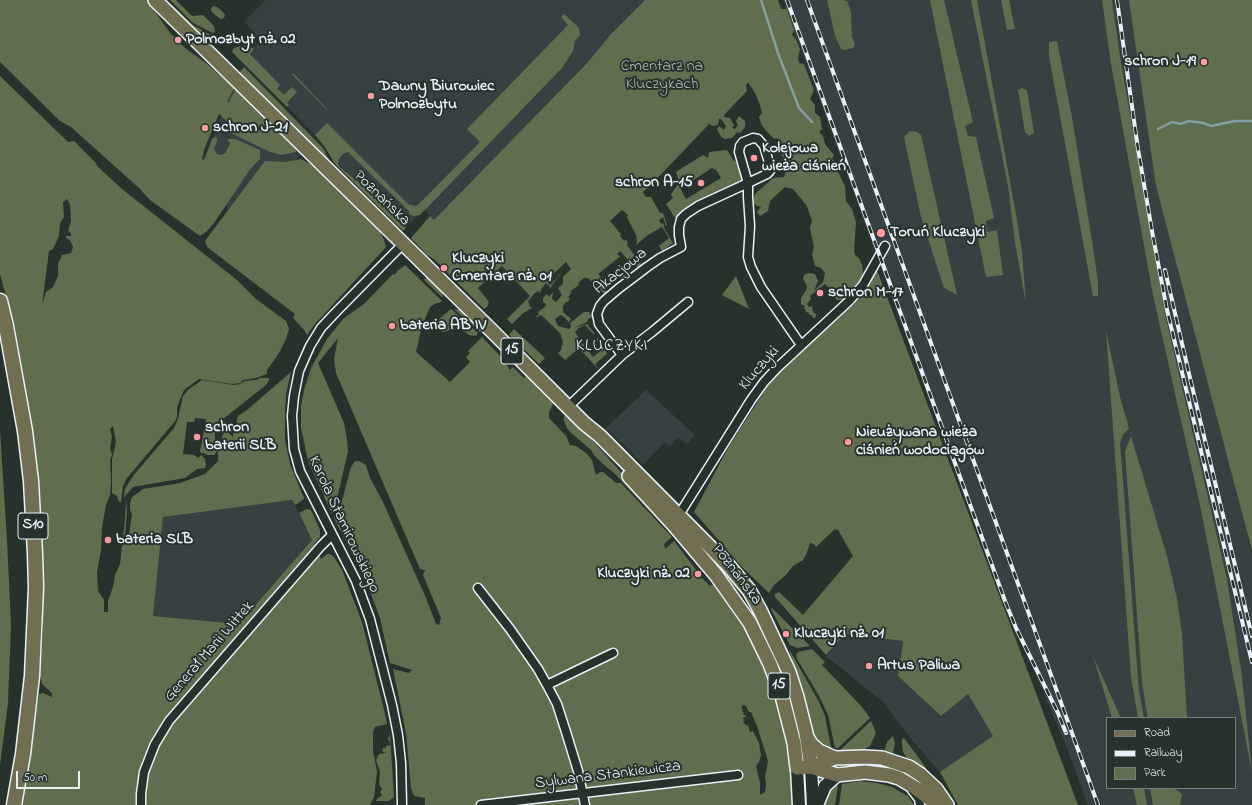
<!DOCTYPE html>
<html>
<head>
<meta charset="utf-8">
<style>
	body { margin:0 }
	#map { position:relative; width:1252px; height:805px; overflow:hidden; background:#26332d; font-family:"Indie Flower",sans-serif }
	canvas { display:block }
	.legend { position:absolute; left:1106px; top:717px; width:130px; height:72px; box-sizing:border-box; background:#26332d; border:1px solid #747f7e; margin:0; padding:5px 7px; list-style:none; font-size:12px; color:#e8f1f8 }
	.legend li { display:flex; align-items:center; gap:8px; height:20px }
	.legend b { width:20px; border:1px solid #747f7e }
	.scale { position:absolute; left:16px; top:771px; width:64px; height:18px; box-sizing:border-box; border:2px solid #e8f1f8; border-top:0; padding-left:5px; font-size:12px; line-height:14px; white-space:nowrap; color:#e8f1f8; -webkit-text-stroke:3px #26332d; paint-order:stroke }
</style>
</head>
<body>
<div id="map">
<canvas width="1252" height="805"></canvas>
<ul class="legend">
<li><b style="height:5px;background:#726e52"></b>Road</li>
<li><b style="height:5px;background:#e8f1f8"></b>Railway</li>
<li><b style="height:11px;background:#616d4f"></b>Park</li>
</ul>
<div class="scale">50 m</div>
</div>
<script>
const c = document.querySelector('canvas').getContext('2d');
c.lineJoin = 'round';
function fill(path, color) { c.fillStyle = color; c.fill(path, 'evenodd'); }
const poly = rows => new Path2D(rows.map(r => 'M' + r).join(''));
function stroke(path, color, width, dash) { c.strokeStyle = color; c.lineWidth = width; c.lineCap = dash ? 'butt' : 'round'; c.setLineDash(dash || []); c.stroke(path); }
function label(font, color, halo, rows, align = 'center') {
  c.font = font + ' "Indie Flower",sans-serif'; c.lineWidth = 4; c.setLineDash([]); c.textBaseline = 'middle'; c.strokeStyle = halo; c.fillStyle = color; for (const [text, x, y, turn = 0] of rows) {
    c.save(); c.translate(x, y); c.rotate((+turn || 0) * Math.PI / 180); c.textAlign = isNaN(turn) ? turn : align; if (halo) c.strokeText(text, 0, 0); c.fillText(text, 0, 0); c.restore();
  }
}
fill(poly([
	[266,0,645,0,612,33,587,63,434,220,424,209,406,227,334,160,325,145,318,138,233,51,252,49,262,40,244,22],
	[783,0,1140,0,1222,427,1252,556,1252,805,1088,805,1065,743,1057,725,1032,666,1005,607],
	[1107,718,1235,718,1235,788,1107,788],
	[236,86,303,153,232,214,199,169,231,94],
	[646,390,695,435,687,444,678,437,670,447,665,442,643,464,606,428],
	[292,500,312,540,239,624,153,616,163,517],
	[845,634,903,641,898,676,941,716,968,694,1012,744,940,772,912,740,883,702,826,656]
]), '#364242');
fill(poly([
	[0,0,148,0,156,8,154,10,170,33,185,48,206,63,226,81,227,80,235,87,227,102,229,102,236,88,297,148,296,152,282,155,270,152,237,136,223,129,229,123,219,114,204,150,202,159,204,160,206,156,212,139,215,137,217,138,217,141,214,149,217,154,222,155,226,152,230,143,227,139,235,139,260,150,260,159,251,168,214,223,206,232,200,236,150,200,139,188,71,127,60,121,0,62],
	[170,0,176,0,192,16,203,15,214,26,215,32,213,33,193,23],
	[645,0,778,0,781,9,787,9,794,30,792,35,796,39,800,49,798,58,799,63,804,64,814,90,810,99,815,105,815,113,820,117,822,129,819,132,823,136,825,144,834,155,832,159,836,163,837,170,845,186,846,201,852,209,856,222,854,250,855,255,859,258,862,265,863,272,861,279,845,300,837,300,833,296,831,290,825,284,810,296,811,299,807,304,809,307,812,306,813,312,816,314,816,317,814,318,812,317,812,315,809,315,809,313,806,312,804,308,805,306,801,304,801,298,807,289,807,286,803,279,804,275,809,273,815,274,818,281,814,291,823,282,825,273,821,268,815,266,812,255,814,247,810,228,812,221,807,206,793,189,785,187,770,201,768,211,760,216,757,212,761,207,755,205,752,199,756,193,773,178,784,177,786,171,785,162,780,151,777,150,777,145,780,142,778,139,773,138,762,126,759,117,762,113,760,105,755,93,748,82,746,85,747,91,725,114,724,117,730,118,734,125,732,128,735,129,738,125,736,121,739,116,745,121,745,127,740,133,737,132,732,138,725,139,721,137,717,129,719,126,724,130,726,126,721,119,719,119,718,125,714,126,710,125,710,123,650,186,643,192,646,197,651,197,660,213,663,213,667,225,666,226,663,217,659,220,661,224,663,223,665,230,673,243,662,251,659,246,669,238,662,227,648,235,636,245,637,248,636,245,637,242,636,235,627,217,628,215,622,210,610,221,621,234,620,236,624,241,626,239,628,243,627,245,642,265,638,268,631,260,630,261,632,262,631,263,620,251,617,254,619,256,622,255,598,274,601,277,599,279,604,286,603,287,607,292,606,292,607,293,605,295,594,282,594,283,588,278,584,278,578,283,579,285,569,292,572,291,568,298,572,298,570,298,568,302,566,302,563,306,563,312,571,319,569,322,562,315,559,316,555,319,558,326,570,329,571,325,570,323,584,312,589,312,590,313,589,314,594,317,589,318,587,322,574,328,587,324,595,334,594,335,585,325,579,328,575,332,579,338,577,340,579,342,581,341,593,357,603,349,596,339,598,338,605,350,607,354,595,364,599,370,579,348,565,360,558,353,561,350,563,342,560,333,541,315,537,317,536,316,539,315,538,312,545,307,546,304,543,302,543,298,547,294,549,297,553,292,552,299,556,302,562,295,558,288,563,284,563,277,571,269,566,262,551,276,552,277,548,283,550,285,559,276,558,275,561,274,552,285,551,288,546,283,542,288,540,293,538,291,535,293,528,301,530,307,531,307,532,308,522,314,512,324,507,319,530,296,502,266,478,288,489,302,487,307,484,309,435,260,427,255,411,238,430,216,434,220,587,63,612,33],
	[827,0,841,0,847,1,851,12,852,37,855,44,853,48,845,50,841,49,835,35],
	[930,0,944,0,973,122,965,126,968,136,976,137,994,218,986,221,987,232,997,230,1003,275,986,277],
	[971,0,977,0,1017,220,1022,252,1026,304,1015,242,1008,186],
	[1001,0,1009,0,1015,29,1007,30],
	[1102,0,1112,0,1121,63,1166,319,1227,579,1242,677,1252,772,1200,505,1153,295,1111,64],
	[1129,0,1252,0,1252,551,1156,186],
	[171,4,193,25,211,35,205,37,197,35,180,18],
	[213,6,217,7,223,12,225,15,224,18,220,19,212,12,211,9],
	[564,14,579,28,580,35,575,41,573,51,562,68,420,215,414,216,409,214,409,211,348,152,343,154,339,159,338,164,340,167,405,221,406,228,403,231,335,164,324,146,315,135,327,123,408,204,415,206,418,205,480,142,467,129,568,25,561,17],
	[1057,41,1072,117,1092,241,1098,282,1098,296,1093,296,1049,56,1049,42],
	[248,45,254,49,250,54,280,85,277,89,280,91,284,95,292,87,297,92,287,103,289,105,287,107,232,52,233,49,237,47],
	[244,67,323,148,331,164,237,75],
	[292,74,294,74,327,109,326,109],
	[0,76,68,142,74,141,96,163,97,166,122,189,237,280,256,299,286,321,289,329,286,339,279,353,267,370,267,374,256,378,243,380,240,383,232,384,199,379,184,390,177,407,177,416,176,420,127,478,123,486,121,502,119,502,117,496,112,493,112,460,116,442,113,426,110,429,112,437,110,449,112,455,110,460,111,481,110,495,106,505,102,527,101,550,97,572,98,591,104,600,104,612,108,612,108,601,113,587,115,575,120,564,125,519,126,499,127,512,125,534,127,536,129,535,132,514,130,510,130,503,132,497,143,489,180,483,205,474,218,461,218,450,222,447,222,437,224,432,228,432,233,437,234,430,240,425,236,422,238,416,247,410,291,372,286,394,285,412,285,440,290,464,304,498,304,499,295,505,292,500,163,517,153,616,239,624,312,540,299,513,307,509,311,510,320,530,320,537,314,544,321,559,327,554,330,554,334,557,342,570,362,622,385,714,387,724,375,727,373,732,373,750,377,772,374,797,370,805,22,805,39,694,43,693,52,697,52,693,42,684,40,675,43,633,43,568,39,495,35,443,15,328,0,274],
	[67,199,70,205,71,221,68,231,71,233,71,236,66,236,66,238,70,240,73,247,71,253,62,255,58,264,58,276,53,287,46,292,42,305,49,251,53,249,59,236,60,223,64,217,63,202],
	[1022,88,1027,90,1034,133,1029,136,1025,132,1018,90],
	[910,131,917,132,921,135,957,295,944,288,921,217,904,137],
	[727,150,734,161,738,161,745,181,675,218,666,204,673,198,671,194,678,184,686,199,721,178,716,170,712,168,681,188,676,172,703,155,708,158,709,152],
	[301,159,317,167,382,230,380,232,384,240,386,247,315,324,307,335,305,331,293,318,295,314,207,247,205,241,265,161,285,162],
	[405,265,442,301,439,303,436,303,430,307,422,326,416,352,450,382,470,362,466,357,470,353,468,351,482,337,502,358,510,370,513,367,524,378,526,376,539,384,552,399,553,404,549,412,549,418,566,436,570,445,576,446,586,453,592,460,596,475,600,472,603,472,616,483,621,483,672,537,664,544,665,549,674,541,697,571,696,573,700,579,702,578,710,586,713,584,726,596,737,614,757,649,770,680,781,714,786,738,791,767,793,805,425,805,425,798,415,796,413,794,411,788,406,733,393,669,409,673,412,670,390,663,380,618,366,581,334,518,336,506,338,504,337,508,340,508,351,467,355,461,359,461,366,465,370,478,383,502,426,598,436,624,439,625,441,618,423,575,425,570,420,569,336,373,334,359,338,338,318,363,344,423,347,440,348,451,337,499,332,514,308,461,301,428,301,406,304,390,311,368,327,339,344,318,364,304,393,274,394,275,397,272,397,271],
	[744,705,746,706,749,712,751,712,757,726,768,761,765,777,766,784,765,792,760,795,760,783,756,766,759,762,761,755,759,743,753,731,750,732,748,725,746,726,746,724,744,724,743,721,745,720,743,719,744,717,747,717,743,714,744,712,742,712,743,710,741,707],
	[877,270,1078,805,958,805,940,772,993,736,968,694,941,716,898,676,903,641,845,634,826,655,775,597,775,594,779,592,803,615,853,556,838,530,835,529,816,547,814,544,810,543,806,555,803,560,793,566,786,575,774,585,769,593,743,568,694,512,728,448,778,370,853,305],
	[428,276,442,291,443,298,424,280],
	[736,276,749,309,722,295],
	[451,309,478,333,476,336,469,335,456,325,448,331,443,332,440,331,438,328,439,319],
	[454,309,460,310,466,313,483,329,480,332],
	[514,329,545,358,539,364,509,335],
	[1106,331,1120,397,1129,428,1123,435,1120,442,1139,692,1144,718,1138,718,1131,677],
	[260,378,269,378,269,380,266,385,223,419,218,420,219,426,215,431,215,438,218,444,217,451,214,455,208,455,200,452,206,419,195,418,194,422,187,422,183,454,194,455,198,458,201,455,205,459,206,465,205,468,197,469,185,478,133,487,124,497,125,489,133,476,174,428,178,419,183,396,188,390,202,380,234,385,240,384,245,381,256,380],
	[567,415,568,416,567,418,570,417,582,429,676,533,672,535,614,473,604,465,594,455,591,450,570,432,567,428,564,421,564,416],
	[0,431,7,540,11,625,8,703,0,765],
	[1131,436,1167,556,1177,599,1182,634,1187,718,1148,718,1146,708,1142,682,1125,451],
	[685,533,725,566,749,601,773,648,793,701,800,738,794,709,783,677,770,644,756,618,743,597,723,573],
	[772,608,810,646,797,648,790,645,771,609],
	[789,649,819,702,825,716,832,752,814,741],
	[812,649,825,662,822,665,862,707,870,718,838,748,835,748,828,715,818,694,797,659,796,655,798,652],
	[1093,656,1121,718,1112,718],
	[871,721,876,733,870,746,863,750,838,752],
	[390,734,394,797,389,801,376,801,378,798,380,797,382,795,380,792,382,789,379,784,380,772,376,760,379,754,386,753,382,751,384,747,386,749,386,746,390,745,390,742,388,739],
	[893,736,895,743,893,753,892,755,884,753,887,742],
	[904,738,924,765,929,774,911,762,906,757,903,752,902,745,902,739],
	[836,781,838,785,835,805,822,805,823,799],
	[861,781,877,783,892,787,908,796,914,805,839,805,842,784],
	[1133,788,1144,788,1147,805,1137,805],
	[1150,788,1174,788,1182,794,1180,805,1153,805]
]), '#616d4f');
stroke(poly([
	[761,0,778,53,799,108,812,122],
	[1158,129,1172,122,1181,124,1189,121,1203,123,1211,126,1235,121,1252,121]
]), '#869fa2', 2.5);
const minor = poly([
	[622,355,599,324,597,314,600,306,604,301,618,289,647,267,660,258,681,247,679,235,679,227,681,219,686,214,698,206,748,183,767,174,770,171,770,166,764,146,758,139,753,138,743,142,740,146,739,152,748,183,748,197,750,226,748,257,751,267,761,287,801,345],
	[568,407,622,355,652,332,688,302],
	[677,518,751,400,764,382,777,368,849,301,863,285,885,246],
	[478,588,510,629,538,669,547,685,557,704,566,732,578,771,585,805],
	[547,685,613,653],
	[912,790,919,799,920,805],
	[141,805,141,794,144,772,155,744,169,721,321,546,332,535],
	[402,805,401,763,398,735,392,705,370,619,356,581,300,471,294,449,292,416,294,396,299,371,310,346,321,328,336,312,403,244],
	[481,805,738,775]
]);
const secondary = poly([
	[811,767,813,805],
	[797,768,799,805],
	[817,805,825,786,837,775]
]);
const primary = poly([
	[155,0,488,327,584,423,600,436,728,565,749,590,760,610,789,672,797,697,806,733,811,767],
	[629,476,673,524,716,575,750,623,770,664,782,696,794,743,797,768,811,767,835,758,864,757,882,758,909,767,921,775,936,789,947,805],
	[807,737,811,744,819,751,835,758],
	[811,767,837,775,865,772,889,775,899,778,914,787,930,799,936,805]
]);
const trunk = poly([
	[0,301,6,326,25,431,31,481,35,554,36,587,32,676,23,754,14,805]
]);
stroke(minor, '#e8f1f8', 11);
stroke(secondary, '#e8f1f8', 15);
stroke(primary, '#e8f1f8', 16);
stroke(trunk, '#e8f1f8', 17);
stroke(minor, '#26332d', 8);
stroke(secondary, '#26332d', 12);
stroke(primary, '#726e52', 13);
stroke(trunk, '#726e52', 14);
const rail = poly([
	[787,0,1005,601,1016,628,1058,713,1066,733],
	[807,0,1098,805],
	[1117,0,1138,149,1152,231,1167,310,1252,662],
	[1165,270,1190,378,1252,636]
]);
stroke(rail, '#e8f1f8', 4);
stroke(rail, '#26332d', 2.5, [8]);
for (const [x, y, r, color] of [
	[178,40,4,"#ff9aa2"],
	[1204,62,4,"#ff9aa2"],
	[371,96,4,"#ff9aa2"],
	[205,128,4,"#ff9aa2"],
	[754,158,4,"#ff9aa2"],
	[701,183,4,"#ff9aa2"],
	[881,233,5,"#ff9aa2"],
	[444,268,4,"#ff9aa2"],
	[820,293,4,"#ff9aa2"],
	[392,326,4,"#ff9aa2"],
	[197,437,4,"#ff9aa2"],
	[848,442,4,"#ff9aa2"],
	[108,540,4,"#ff9aa2"],
	[698,574,4,"#ff9aa2"],
	[786,634,4,"#ff9aa2"],
	[869,666,4,"#ff9aa2"]
]) { const dot = new Path2D(); dot.arc(x, y, r, 0, 2 * Math.PI); c.fillStyle = color; c.fill(dot); stroke(dot, '#26332d', 1.5); }
for (const [x, y, w] of [
	[512,351,22],
	[33,526,30],
	[779,686,22]
]) { const box = new Path2D(); box.roundRect(x - w / 2, y - 13, w, 26, 3); c.fillStyle = '#26332d'; c.fill(box); stroke(box, '#e8f1f8', 1); }
label('bold 15px', '#e8f1f8', null, [
	["15",512,351],
	["S10",33,526],
	["15",779,686]
]);
label('bold 16px', '#e8f1f8', '#26332d', [
	["Polmozbyt nż. 02",186,40],
	["schron J-19",1196,62,"right"],
	["Dawny Biurowiec",379,87],
	["Polmozbytu",379,105],
	["schron J-21",213,128],
	["Kolejowa",762,149],
	["wieża ciśnień",762,167],
	["schron A-15",693,183,"right"],
	["Toruń Kluczyki",890,233],
	["Kluczyki",452,259],
	["Cmentarz nż. 01",452,277],
	["schron M-17",828,293],
	["bateria AB IV",400,326],
	["schron",205,428],
	["baterii SLB",205,446],
	["Nieużywana wieża",856,433],
	["ciśnień wodociągów",856,451],
	["bateria SLB",116,540],
	["Kluczyki nż. 02",690,574,"right"],
	["Kluczyki nż. 01",794,634],
	["Artus Paliwa",877,666]
], 'left');
label('16px', '#b2bcb4', '#26332d', [
	["Cmentarz na",662,67],
	["Kluczykach",662,85]
]);
label('16px', '#e8f1f8', '#26332d', [
	["Poznańska",381,199,44],
	["Akacjowa",621,272,-39],
	["Kluczyki",760,369,-49],
	["Karola Stamirowskiego",343,525,65],
	["Poznańska",736,575,53],
	["Generał Marii Wittek",210,652,-49],
	["Sylwana Stankiewicza",608,776,-7]
]);
c.letterSpacing = '1px';
label('17px', '#e8f1f8', '#26332d', [
	["KLUCZYKI",612,347]
]);
c.letterSpacing = '0px';
</script>
</body>
</html>
